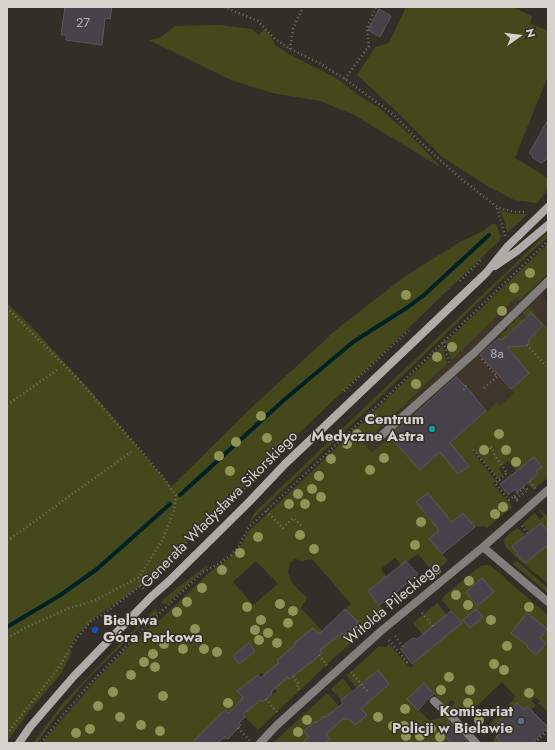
<!DOCTYPE html>
<html>
<head>
<meta charset="utf-8">
<style>
	body { margin:0 }
	#map { position:relative; width:555px; height:750px; overflow:hidden; background:#342e28; font-family:Jost,sans-serif }
	canvas { display:block }
	.frame { position:absolute; inset:0; border:8px solid #d6d3cf; pointer-events:none }
	.north { position:absolute; left:499px; top:16px; width:40px; height:40px; -webkit-text-stroke:3px #342e28; paint-order:stroke; rotate:76deg; font-size:11px; font-weight:700; line-height:16px; text-align:center; color:#d6d3cf }
	.north::after { content:''; display:block; margin:auto; width:14px; height:18px; background:#d6d3cf; clip-path:polygon(50% 0,100% 100%,50% 72%,0 100%) }
</style>
</head>
<body>
<div id="map">
<canvas width="555" height="750"></canvas>
<div class="frame"></div>
<div class="north">N</div>
</div>
<script>
const c = document.querySelector('canvas').getContext('2d');
c.lineJoin = 'round';
function fill(path, color) { c.fillStyle = color; c.fill(path, 'evenodd'); }
const poly = rows => new Path2D(rows.map(r => 'M' + r).join(''));
function stroke(path, color, width, dash) { c.strokeStyle = color; c.lineWidth = width; c.lineCap = dash ? 'butt' : 'round'; c.setLineDash(dash || []); c.stroke(path); }
function label(font, color, halo, rows, align = 'center') {
  c.font = font + ' Jost,sans-serif'; c.lineWidth = 3; c.setLineDash([]); c.textBaseline = 'middle'; c.strokeStyle = halo; c.fillStyle = color; for (const [text, x, y, turn = 0] of rows) {
    c.save(); c.translate(x, y); c.rotate((+turn || 0) * Math.PI / 180); c.textAlign = isNaN(turn) ? turn : align; if (halo) c.strokeText(text, 0, 0); c.fillText(text, 0, 0); c.restore();
  }
}
fill(poly([
	[535,285,544,294,546,303,548,305,548,386,421,485,365,469,364,444,385,425,517,297,521,300]
]), '#3f352a');
fill(poly([
	[406,7,512,7,532,16,530,23,548,31,548,76,515,158,548,178,548,189,537,203,514,200,489,187,442,157,395,110,357,75,375,47,389,43],
	[220,25,252,29,258,35,265,29,271,36,275,45,287,53,336,78,364,99,377,106,409,134,442,168,354,115,320,101,272,93,231,80,151,41,150,40,161,37,175,26],
	[500,210,511,214,528,214,507,233,505,223],
	[492,224,496,224,501,237,500,240,236,494,145,580,141,586,98,615,76,636,69,650,72,652,61,674,27,714,7,742,7,303,30,325,90,390,171,487,251,408,337,329,404,277,460,242,483,231],
	[548,232,548,237,512,270,366,411,264,508,249,523,255,512],
	[548,244,548,274,520,300,517,297,451,361,446,342],
	[529,307,548,329,548,478,533,489,527,483,538,475,536,471,542,467,528,461,516,471,508,461,499,469,503,475,498,478,474,450,473,450,472,451,496,481,493,484,512,507,487,528,483,526,475,527,452,522,449,518,441,529,429,539,448,561,434,573,418,554,408,561,406,561,401,565,395,558,381,569,387,577,369,591,379,605,387,613,336,656,258,730,235,707,229,713,225,710,214,721,219,730,228,739,192,743,42,743,97,679,123,652,157,620,160,620,211,571,228,559,239,549,248,532,308,475,443,345,447,364,364,444,372,453,390,437,389,434,405,420,408,420,390,437,421,470,497,402,500,406,511,396,514,393,511,389,529,373,499,338,519,316,523,320,508,334,521,347,525,346,529,343,529,340,543,326,531,313,526,317,522,313],
	[463,458,469,466,458,474,452,466],
	[428,493,441,509,429,519,416,502],
	[295,559,302,561,312,559,351,604,345,609,357,622,332,622,322,631,301,608,307,598,292,583,288,572,290,563],
	[256,561,278,584,253,605,233,582],
	[249,643,255,651,239,664,233,656],
	[261,673,277,691,263,702,261,700,254,705,250,700,246,703,237,691],
	[540,509,548,518,548,532,540,523,529,532,523,525,523,523,535,513,540,520,544,516,539,510],
	[517,528,519,529,525,535,512,546,518,554,518,555,525,563,548,545,548,584,518,559,506,547,504,543,505,538,512,532],
	[515,561,518,562,548,588,548,593,513,564],
	[209,565,168,603,162,604,161,602,173,591,205,567],
	[486,565,491,566,495,569,516,588,548,615,548,711,538,703,540,701,535,697,531,701,536,705,531,710,529,708,525,711,517,703,495,727,501,733,496,737,502,743,493,743,494,739,496,737,495,733,488,726,513,701,515,696,502,682,482,701,469,716,465,712,457,712,455,714,451,714,447,710,455,703,452,700,449,702,449,704,445,708,434,694,424,684,407,699,430,721,444,716,450,721,440,731,452,743,325,743,330,739,326,734,333,727,324,717,316,723,315,722,304,730,309,737,306,740,308,743,273,743,327,693,339,706,336,709,346,720,349,718,355,725,366,716,361,709,368,702,346,675,351,672,379,646,385,647,386,648,389,644,410,668,414,665,412,664,433,647,413,623,437,603,447,615,443,639,462,623,442,600,444,596,480,566],
	[476,610,483,617,470,628,464,620],
	[156,608,158,615,151,616,88,679,52,722,37,743,33,743,62,704,109,655],
	[343,678,352,690,341,700,331,689]
]), '#44481b');
stroke(poly([
	[180,495,284,400,353,342,408,307,424,295,489,235],
	[7,627,59,596,97,569,170,504]
]), '#002227', 4);
const building = poly([
	[65,7,112,7,110,19,105,18,102,45,66,40,66,35,61,35,65,7],
	[379,9,391,16,380,37,368,30,379,9],
	[548,120,548,158,541,163,533,158,532,155,529,153,548,120],
	[531,313,543,325,529,340,529,343,525,346,507,347,529,373,511,389,480,355,499,338,501,341,531,313],
	[456,377,470,391,486,411,450,443,469,466,458,474,440,452,420,470,390,437,456,377],
	[534,457,542,467,536,471,538,474,517,492,515,489,508,495,500,484,534,457],
	[428,493,452,522,463,513,475,527,442,554,429,539,439,530,416,502,428,493],
	[541,523,548,532,548,545,525,563,517,554,518,554,512,546,541,523],
	[406,561,418,574,398,591,379,605,368,591,406,561],
	[482,578,494,592,477,606,466,592,482,578],
	[345,609,358,622,344,635,342,633,320,650,322,653,310,663,289,679,288,677,271,692,272,694,263,702,261,700,243,714,245,717,239,723,241,725,228,739,225,736,218,743,192,743,225,710,229,713,243,698,237,691,258,675,260,678,279,663,277,660,295,645,294,643,313,628,319,634,345,609],
	[476,609,483,617,470,628,463,620,476,609],
	[451,611,462,623,412,664,402,651,405,644,413,638,417,639,451,611],
	[527,613,547,629,540,638,546,643,536,655,527,647,528,646,511,633,527,613],
	[249,643,255,651,239,664,233,656,249,643],
	[378,670,389,684,361,709,367,715,355,725,349,718,346,720,344,718,326,734,330,739,325,743,302,743,309,737,304,731,315,721,316,723,324,716,325,718,343,703,341,700,352,691,352,692,378,670],
	[424,683,434,694,430,697,418,710,407,699,424,683],
	[517,703,524,710,527,706,548,727,533,743,502,743,496,737,501,733,494,727,517,703],
	[449,722,469,743,452,743,440,731,449,722]
]);
fill(building, '#474249');
stroke(building, '#5b565d', 1);
stroke(poly([
	[224,7,258,21,275,39,290,49,319,63,345,79,394,115,418,140,459,177,497,207,514,212,527,212],
	[290,49,293,29,303,7],
	[345,79,369,46,367,28,376,7],
	[497,208,505,236],
	[460,281,482,259],
	[7,308,78,379,142,452,166,481,176,496,174,511,163,539,139,577,96,600,67,609,27,627,7,638],
	[444,342,449,363],
	[527,345,546,366],
	[482,359,497,377],
	[484,388,498,376],
	[464,390,466,385],
	[344,391,410,329],
	[7,405,57,370],
	[490,449,490,447,491,446,496,457,507,473,495,483,509,500,514,496,519,503],
	[473,450,501,483],
	[530,481,536,489],
	[514,496,525,487],
	[516,499,528,490,524,486],
	[266,511,283,528,293,518,302,526],
	[522,526,527,533],
	[7,541,131,452],
	[139,577,141,586,145,590],
	[387,607,398,597,395,593],
	[422,613,433,626],
	[395,636,403,647,399,652],
	[389,640,407,662,409,660],
	[319,655,328,667],
	[351,672,367,691],
	[293,676,299,684,297,687,301,692],
	[266,699,277,712],
	[238,728,250,741],
	[7,734,27,708,57,670,77,638,91,621,102,615,146,582,195,534,218,514,270,463],
	[41,743,62,716,90,684,143,629,203,572,220,563,231,555,239,546,247,530,250,526,397,387,548,241],
	[535,743,548,730]
]), '#746f6a', 2.5, [1, 3]);
stroke(poly([
	[382,435,474,353,548,281],
	[483,547,548,602],
	[434,701,453,718,476,743],
	[260,743,277,725,381,631,483,547,548,490]
]), '#827e7c', 8);
stroke(poly([
	[495,266,517,251,548,225],
	[19,743,30,727,74,676,151,597,169,581,248,503,285,464,486,273,508,246,548,207]
]), '#b1aba7', 8);
c.fillStyle = '#909456';
for (const [x, y] of [
	[530,273],
	[514,288],
	[406,295],
	[502,311],
	[452,347],
	[437,357],
	[416,384],
	[261,416],
	[372,418],
	[357,434],
	[499,434],
	[267,438],
	[236,442],
	[347,444],
	[484,450],
	[506,450],
	[219,456],
	[384,458],
	[331,459],
	[516,462],
	[370,470],
	[230,471],
	[319,476],
	[312,489],
	[298,494],
	[321,497],
	[289,504],
	[305,504],
	[503,507],
	[495,514],
	[421,522],
	[300,535],
	[258,537],
	[415,545],
	[314,549],
	[240,553],
	[222,570],
	[436,570],
	[469,581],
	[202,588],
	[456,595],
	[187,602],
	[280,604],
	[468,605],
	[247,607],
	[529,607],
	[293,611],
	[177,612],
	[261,620],
	[491,620],
	[288,623],
	[195,629],
	[255,630],
	[268,633],
	[259,640],
	[277,643],
	[164,644],
	[507,646],
	[183,649],
	[204,649],
	[217,652],
	[153,654],
	[144,662],
	[494,664],
	[155,667],
	[504,670],
	[131,675],
	[449,677],
	[441,690],
	[470,690],
	[113,692],
	[529,693],
	[163,696],
	[228,703],
	[468,703],
	[98,706],
	[405,709],
	[120,717],
	[378,717],
	[307,720],
	[479,720],
	[141,725],
	[393,726],
	[404,726],
	[90,729],
	[431,729],
	[160,731],
	[298,732],
	[76,733],
	[406,736],
	[420,736],
	[440,737]
]) { c.beginPath(); c.arc(x, y, 5, 0, 2 * Math.PI); c.fill(); }
for (const [x, y, r, color] of [
	[432,429,4,"#0f9aa8"],
	[95,630,4,"#1a4fb4"],
	[521,721,4,"#5c6f8a"]
]) { const dot = new Path2D(); dot.arc(x, y, r, 0, 2 * Math.PI); c.fillStyle = color; c.fill(dot); stroke(dot, '#342e28', 1.5); }
label('13px', '#b2afae', null, [
	["27",83,24],
	["8a",497,355]
]);
label('bold 15px', '#d6d3cf', '#342e28', [
	["Centrum",424,420],
	["Medyczne Astra",424,437],
	["Bielawa",103,621,"left"],
	["Góra Parkowa",103,638,"left"],
	["Komisariat",513,712],
	["Policji w Bielawie",513,729]
], 'right');
label('15px', '#d6d3cf', '#342e28', [
	["Generała Władysława Sikorskiego",220,510,-45],
	["Witolda Pileckiego",393,604,-40]
]);
</script>
</body>
</html>
